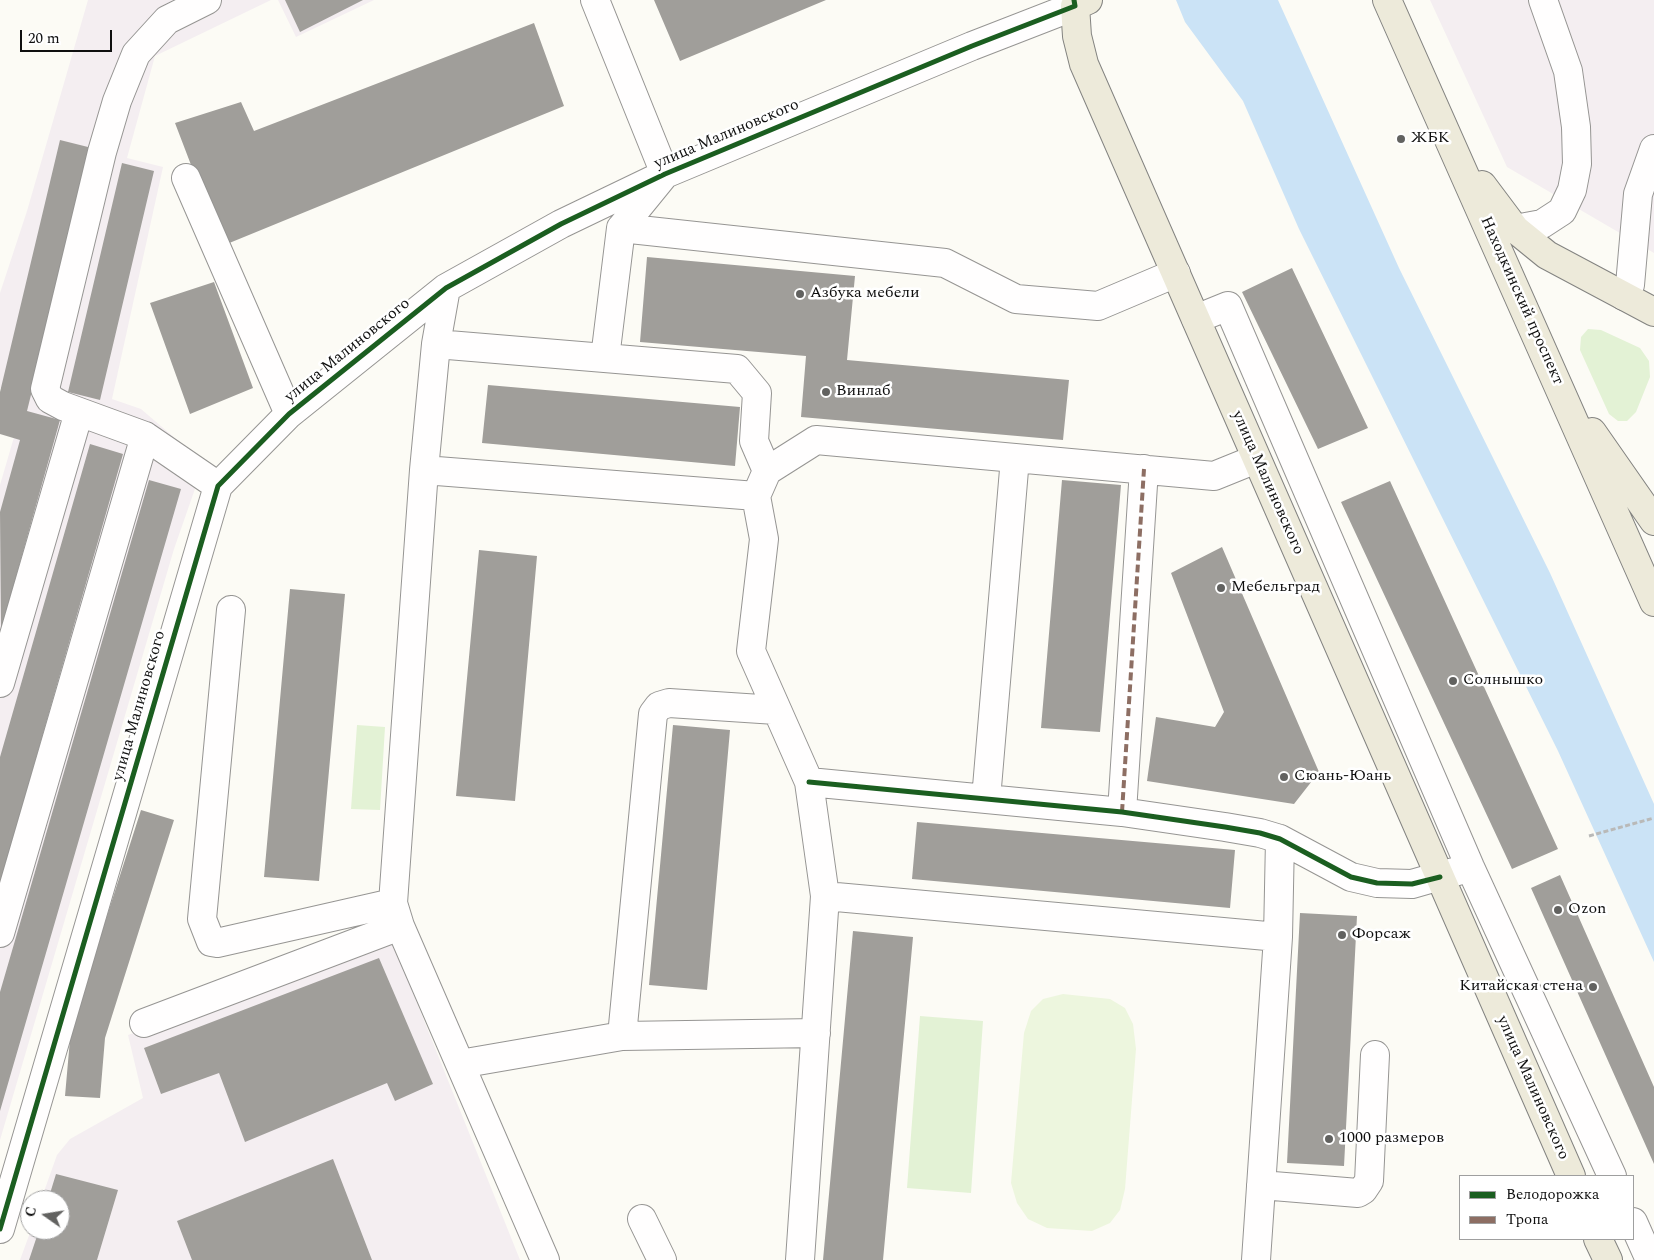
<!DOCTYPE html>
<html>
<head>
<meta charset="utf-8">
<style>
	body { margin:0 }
	#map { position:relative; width:1654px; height:1260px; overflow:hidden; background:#fcfbf5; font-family:Spectral,serif }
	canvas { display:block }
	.legend { position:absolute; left:1459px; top:1175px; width:175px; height:65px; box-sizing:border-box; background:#fff; border:1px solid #9f9f9f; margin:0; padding:6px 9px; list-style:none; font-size:15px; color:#0f0f0f }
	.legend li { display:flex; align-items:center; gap:10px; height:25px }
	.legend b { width:25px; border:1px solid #9f9f9f }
	.north { position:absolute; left:20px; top:1190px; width:50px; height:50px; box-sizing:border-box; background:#fff; border:1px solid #9f9f9f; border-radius:50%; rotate:283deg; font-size:14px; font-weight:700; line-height:20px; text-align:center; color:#0f0f0f }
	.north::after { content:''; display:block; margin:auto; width:18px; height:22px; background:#626260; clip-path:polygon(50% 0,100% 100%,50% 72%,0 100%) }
	.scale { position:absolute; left:20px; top:30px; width:92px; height:22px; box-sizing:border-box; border:2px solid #0f0f0f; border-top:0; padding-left:6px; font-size:15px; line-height:18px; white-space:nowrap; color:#0f0f0f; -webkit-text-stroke:4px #fff; paint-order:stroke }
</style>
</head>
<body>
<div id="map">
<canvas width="1654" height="1260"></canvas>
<ul class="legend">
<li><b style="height:6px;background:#1b5e20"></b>Велодорожка</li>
<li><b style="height:6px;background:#8d6e63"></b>Тропа</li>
</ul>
<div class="north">С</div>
<div class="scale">20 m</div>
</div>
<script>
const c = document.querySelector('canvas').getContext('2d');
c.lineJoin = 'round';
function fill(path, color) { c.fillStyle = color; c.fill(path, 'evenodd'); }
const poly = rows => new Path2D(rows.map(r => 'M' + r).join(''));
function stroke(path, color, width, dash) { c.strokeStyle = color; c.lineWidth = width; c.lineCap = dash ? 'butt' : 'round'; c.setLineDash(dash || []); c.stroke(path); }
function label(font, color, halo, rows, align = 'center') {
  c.font = font + ' Spectral,serif'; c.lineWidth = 5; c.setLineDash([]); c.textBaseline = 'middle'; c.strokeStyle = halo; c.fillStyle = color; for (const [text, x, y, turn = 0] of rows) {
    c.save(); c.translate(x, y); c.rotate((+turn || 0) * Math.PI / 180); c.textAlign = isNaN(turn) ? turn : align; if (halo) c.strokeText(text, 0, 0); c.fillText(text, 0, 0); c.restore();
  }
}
fill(poly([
	[88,0,271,0,155,56,127,158,163,167,112,399,141,409,204,463,174,549,0,1140,0,485,26,396,0,388,0,293,27,211],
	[278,0,374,0,296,37],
	[1430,0,1654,0,1654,253,1507,167],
	[391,938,520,1260,20,1260,31,1230,60,1230,60,1200,41,1200,57,1155,70,1139,143,1098,128,1035]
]), '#f4eef1');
fill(poly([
	[1588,329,1601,330,1640,348,1649,361,1650,377,1636,412,1627,421,1618,421,1609,414,1580,350,1581,337],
	[357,725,385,727,380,810,351,809],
	[920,1016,983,1021,971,1193,907,1188]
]), '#e3f2d5');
fill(poly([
	[1063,994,1110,999,1125,1008,1133,1024,1136,1049,1125,1189,1120,1210,1110,1223,1092,1231,1047,1228,1028,1219,1017,1203,1011,1183,1024,1033,1031,1011,1043,999]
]), '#edf6de');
fill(poly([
	[1176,0,1278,0,1399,268,1550,573,1654,804,1654,962,1558,751,1299,229,1243,101,1185,22]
]), '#cbe3f6');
fill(poly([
	[285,0,363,0,300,32],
	[654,0,826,0,680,61],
	[534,23,564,106,222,246,175,123,241,102,254,131],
	[60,140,92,148,27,411,60,420,1,630,0,512,20,440,0,434,0,392],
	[122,163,154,171,100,400,68,392],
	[647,257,855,276,847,360,1069,380,1063,440,801,417,806,356,640,342],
	[1292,268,1368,428,1318,449,1242,292],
	[214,282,253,388,190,414,150,303],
	[488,385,740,407,735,466,482,443],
	[90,444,123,454,0,884,0,757],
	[149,480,181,489,0,1111,0,992],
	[1062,480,1121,485,1100,732,1041,728],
	[1390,481,1558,849,1512,869,1341,502],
	[1222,547,1319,772,1294,804,1147,781,1156,717,1215,727,1224,712,1171,573],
	[479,550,537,556,515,801,456,796],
	[290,589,345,594,319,881,264,877],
	[673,725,730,730,707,990,649,985],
	[141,810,174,820,105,1038,100,1098,65,1096,71,1028],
	[917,822,1235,850,1230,908,912,879],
	[1560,875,1654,1087,1654,1164,1531,888],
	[1300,913,1357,916,1344,1166,1287,1163],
	[853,931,913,937,883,1260,823,1260],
	[379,958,433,1084,395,1101,387,1083,245,1142,219,1073,161,1094,144,1048],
	[333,1159,372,1260,192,1260,177,1221],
	[56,1174,118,1190,97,1260,29,1260,39,1230,60,1230,60,1200,48,1200]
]), '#a09e9a');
const minor = poly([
	[207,0,167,20,136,54,117,101,102,152,45,389,50,399,63,406,145,436,218,486],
	[595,0,665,174,621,228,605,358],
	[186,178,289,414],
	[621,228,945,263,1016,299,1098,306,1176,273],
	[1515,229,1542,224,1562,211,1572,190,1577,164,1576,127,1568,71,1543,0],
	[446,288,436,344,424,470,393,903,400,926,545,1260],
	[1624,296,1630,285,1638,194,1654,149],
	[1196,319,1228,306,1470,867,1612,1176],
	[436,344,737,369,757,393,754,441,767,471],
	[424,470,756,496],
	[231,610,202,919,211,942,217,943,393,903],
	[0,683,79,412],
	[809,782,1122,812,1225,827,1260,833,1280,839,1351,877,1377,883,1412,884,1461,870],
	[986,799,1015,458],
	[1122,812,1144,469],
	[825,896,1278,937],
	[0,933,145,436],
	[144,1023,400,926],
	[622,1036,653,714,659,706,669,703,776,710],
	[460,1064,622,1036,816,1033],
	[1261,1185,1358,1193,1363,1190,1369,1181,1375,1055],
	[642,1219,662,1260],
	[1633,1222,1650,1260],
	[0,1229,218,486,289,414,446,288,561,224,665,174,972,46,1075,6,1074,0],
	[800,1260,825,896,809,782,751,651,764,539,756,496,767,471,816,440,1214,476,1256,459],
	[1256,1260,1278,937,1280,839]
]);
const major = poly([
	[1088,0,1075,6,1077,36,1084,64,1571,1176],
	[1387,0,1654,602],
	[1482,185,1515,229,1547,255,1654,312],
	[1592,432,1654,521],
	[1598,1239,1608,1260]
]);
stroke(minor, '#969593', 30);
stroke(major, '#838380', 30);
stroke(poly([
	[1589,836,1654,818]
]), '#b9b9b8', 3, [5, 2.5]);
stroke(minor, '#fffefe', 28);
stroke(major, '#edeada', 28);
stroke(poly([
	[1122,812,1144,469]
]), '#8d6e63', 4, [8, 4]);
stroke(poly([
	[809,782,1122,812,1225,827,1260,833,1280,839,1351,877,1377,883,1412,884,1440,877],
	[0,1229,218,486,289,414,446,288,561,224,665,174,972,46,1075,6,1074,0]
]), '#1b5e20', 5);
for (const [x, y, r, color] of [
	[1401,139,5,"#626260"],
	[800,294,5,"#626260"],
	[826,392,5,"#626260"],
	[1221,588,5,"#626260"],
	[1453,681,5,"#626260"],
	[1284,777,5,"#626260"],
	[1558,910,5,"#626260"],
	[1342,935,5,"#626260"],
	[1593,987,5,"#626260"],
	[1329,1139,5,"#626260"]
]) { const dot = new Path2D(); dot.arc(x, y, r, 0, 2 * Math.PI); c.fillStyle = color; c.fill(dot); stroke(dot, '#fff', 2); }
label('16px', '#0f0f0f', '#fff', [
	["улица Малиновского",727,135,-23],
	["Находкинский проспект",1521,301,66],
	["улица Малиновского",348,351,-39],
	["улица Малиновского",1267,483,66],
	["улица Малиновского",140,706,-74],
	["улица Малиновского",1532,1088,66]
]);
label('16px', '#0f0f0f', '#fff', [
	["ЖБК",1411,139],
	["Азбука мебели",810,294],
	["Винлаб",836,392],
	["Мебельград",1231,588],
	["Солнышко",1463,681],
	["Сюань-Юань",1294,777],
	["Ozon",1568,910],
	["Форсаж",1352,935],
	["Китайская стена",1583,987,"right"],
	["1000 размеров",1339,1139]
], 'left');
</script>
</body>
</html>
